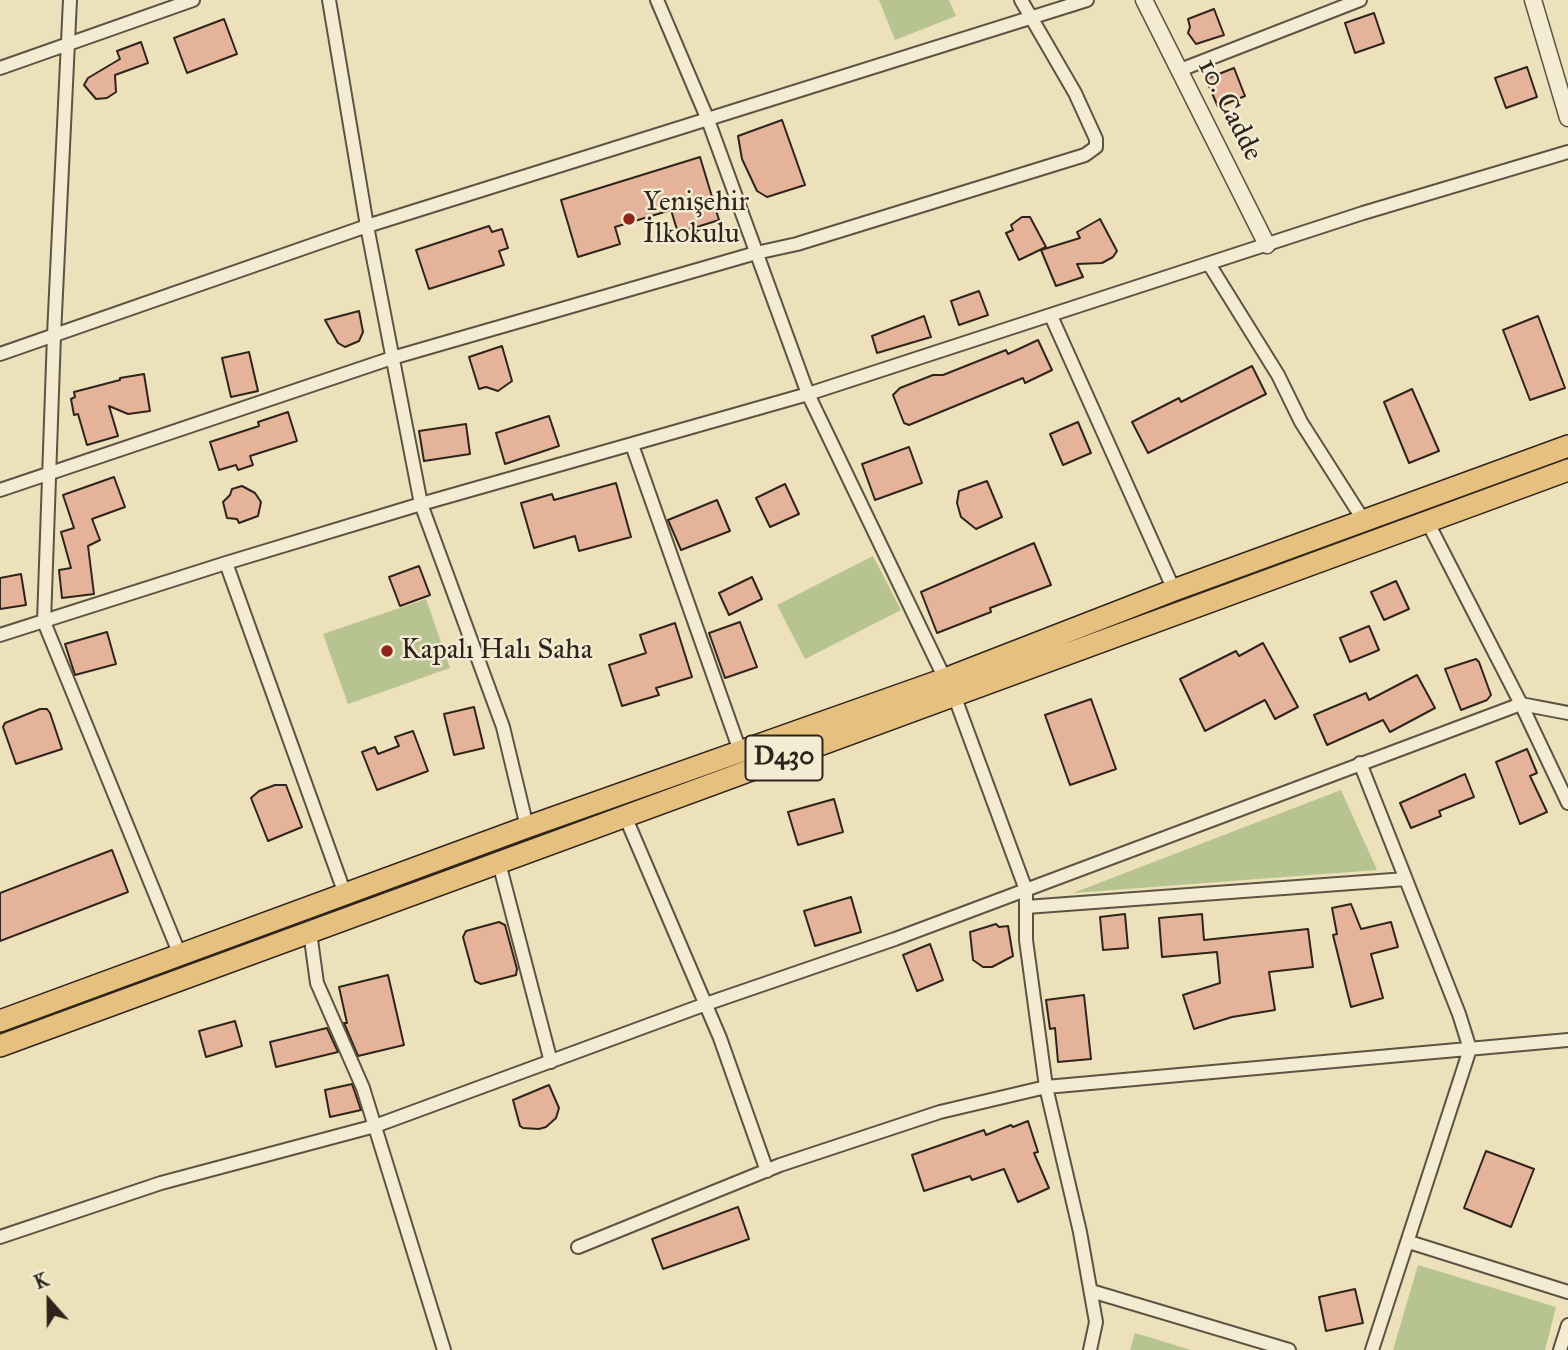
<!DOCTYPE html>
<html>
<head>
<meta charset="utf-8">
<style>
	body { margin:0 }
	#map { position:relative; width:1568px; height:1350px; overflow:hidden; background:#ede1bb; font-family:"IM FELL Great Primer",serif }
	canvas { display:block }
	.north { position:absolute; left:14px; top:1266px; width:70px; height:70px; -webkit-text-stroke:5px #f3ecd3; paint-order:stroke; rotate:339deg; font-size:19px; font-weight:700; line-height:28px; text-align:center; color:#2f241b }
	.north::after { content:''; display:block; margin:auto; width:24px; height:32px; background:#2f241b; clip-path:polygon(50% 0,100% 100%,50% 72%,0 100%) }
</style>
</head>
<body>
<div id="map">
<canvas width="1568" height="1350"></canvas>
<div class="north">K</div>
</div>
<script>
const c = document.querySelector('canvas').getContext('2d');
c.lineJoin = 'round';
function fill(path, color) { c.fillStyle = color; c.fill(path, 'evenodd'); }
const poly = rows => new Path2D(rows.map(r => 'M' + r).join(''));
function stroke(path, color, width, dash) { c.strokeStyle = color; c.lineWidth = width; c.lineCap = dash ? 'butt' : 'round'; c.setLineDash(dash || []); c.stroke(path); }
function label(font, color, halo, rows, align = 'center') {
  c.font = font + ' "IM FELL Great Primer",serif'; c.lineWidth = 5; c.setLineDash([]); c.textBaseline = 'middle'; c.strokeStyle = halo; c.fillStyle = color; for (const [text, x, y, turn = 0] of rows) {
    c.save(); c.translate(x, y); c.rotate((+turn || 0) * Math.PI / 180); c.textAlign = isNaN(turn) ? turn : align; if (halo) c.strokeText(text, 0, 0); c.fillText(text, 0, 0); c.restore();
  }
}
fill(poly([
	[879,0,949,0,956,16,895,40],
	[873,556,901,610,805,659,777,605],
	[426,599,450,668,348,704,323,634],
	[1341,790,1377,870,1073,893],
	[1418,1265,1556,1307,1545,1350,1393,1350],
	[1135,1333,1191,1350,1130,1350]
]), '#b7c391');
const building = poly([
	[1214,9,1224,35,1196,44,1188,33,1190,27,1188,19,1214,9],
	[1374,13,1384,43,1355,53,1345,23,1374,13],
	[224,19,237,54,187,73,174,38,224,19],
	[141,42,148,63,115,75,116,92,107,98,96,99,84,85,88,78,120,59,117,51,141,42],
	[1527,67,1537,97,1506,108,1495,78,1527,67],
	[1234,68,1245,96,1218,107,1206,79,1234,68],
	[782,120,805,185,767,197,757,191,742,159,738,136,782,120],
	[700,157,719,220,678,233,671,210,615,227,620,244,578,257,561,200,700,157],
	[1022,217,1030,217,1046,247,1019,260,1006,233,1013,230,1011,225,1022,217],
	[1100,219,1117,251,1113,257,1102,263,1077,264,1083,277,1056,286,1041,250,1080,238,1077,232,1100,219],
	[489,226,492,232,502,229,508,248,499,251,504,265,429,289,416,250,489,226],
	[979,291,988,315,959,325,951,301,979,291],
	[359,311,363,332,359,341,345,347,338,343,325,320,359,311],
	[924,316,931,337,877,353,872,336,924,316],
	[1538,316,1565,388,1530,400,1503,330,1538,316],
	[1038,340,1052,370,1025,383,1023,378,909,425,904,423,893,395,900,388,933,375,943,375,1006,350,1008,354,1038,340],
	[502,346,512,381,498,391,486,387,479,389,469,357,502,346],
	[249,352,258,391,231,397,222,358,249,352],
	[1252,366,1266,394,1148,453,1132,422,1179,398,1181,402,1252,366],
	[144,374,150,411,128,414,109,406,118,436,87,445,78,414,74,415,71,399,75,397,74,392,120,380,120,378,144,374],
	[1412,389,1439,451,1409,463,1384,402,1412,389],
	[288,412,297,441,250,456,253,465,238,470,236,465,219,470,210,442,259,426,258,422,288,412],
	[549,416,559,446,505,464,496,433,549,416],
	[1078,422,1091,453,1063,465,1050,434,1078,422],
	[466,424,470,454,424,461,419,431,466,424],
	[909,447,922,483,875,500,862,464,909,447],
	[114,477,125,507,92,519,100,540,88,546,94,594,62,598,59,570,71,568,61,532,74,528,63,495,114,477],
	[987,481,1002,517,976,529,961,517,957,503,959,491,987,481],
	[616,483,631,537,579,551,575,536,534,548,521,503,552,494,554,500,616,483],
	[785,484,799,514,770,527,756,498,785,484],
	[242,486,255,493,261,502,258,516,239,523,237,519,227,518,223,502,230,495,232,489,242,486],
	[717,500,730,531,681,550,668,520,717,500],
	[1034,543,1051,585,990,608,991,612,937,633,921,592,1034,543],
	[419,566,430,595,400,606,389,577,419,566],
	[21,574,26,605,0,609,0,578,21,574],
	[752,577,762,599,729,615,719,593,752,577],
	[1396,581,1409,609,1384,620,1371,592,1396,581],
	[740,622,757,667,725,678,709,633,740,622],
	[675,623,692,677,656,688,659,695,622,706,609,665,646,653,640,635,675,623],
	[1369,626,1379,650,1350,662,1340,638,1369,626],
	[107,632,116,664,75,675,65,644,107,632],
	[1263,643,1298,707,1275,719,1265,700,1205,731,1180,679,1236,651,1239,656,1263,643],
	[1476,659,1479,662,1491,695,1487,700,1461,710,1445,669,1476,659],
	[1417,675,1435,708,1390,732,1383,720,1327,745,1314,715,1366,693,1369,700,1417,675],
	[1091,699,1116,769,1070,785,1045,715,1091,699],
	[474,707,484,748,454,755,444,714,474,707],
	[40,709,47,709,50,713,62,749,16,764,3,727,5,723,40,709],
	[413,731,428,771,377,790,362,752,375,747,378,754,399,746,395,737,413,731],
	[1527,749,1537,773,1530,776,1547,812,1520,824,1496,762,1527,749],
	[1465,774,1474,797,1439,811,1441,816,1411,828,1400,803,1465,774],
	[275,785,286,785,302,827,268,841,251,798,259,791,275,785],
	[834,799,843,832,798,845,788,812,834,799],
	[112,850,128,892,0,941,0,893,112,850],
	[851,897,861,932,815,946,804,911,851,897],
	[1351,904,1361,929,1391,922,1398,947,1371,954,1383,998,1351,1007,1333,935,1337,934,1332,908,1351,904],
	[1125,914,1128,948,1103,950,1100,917,1125,914],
	[1202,914,1204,940,1308,929,1313,967,1269,972,1275,1010,1232,1017,1194,1029,1183,995,1220,983,1217,952,1162,957,1159,918,1202,914],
	[499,922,505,925,517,969,516,975,481,984,475,981,463,937,466,931,499,922],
	[996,924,999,927,1008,926,1013,956,992,967,983,967,973,960,970,932,996,924],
	[930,944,943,980,917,991,903,955,930,944],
	[388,975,404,1045,358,1056,344,1023,347,1023,339,987,388,975],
	[1084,995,1091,1059,1058,1062,1055,1028,1050,1029,1046,1000,1084,995],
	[235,1021,242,1046,206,1057,199,1031,235,1021],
	[327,1028,338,1052,276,1067,270,1042,327,1028],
	[352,1084,361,1110,330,1117,325,1090,352,1084],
	[549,1085,559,1108,556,1118,546,1127,539,1129,523,1128,520,1126,513,1100,549,1085],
	[1028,1121,1038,1152,1034,1153,1049,1188,1018,1202,1004,1169,972,1180,970,1176,924,1191,912,1155,984,1130,986,1135,1011,1125,1013,1127,1028,1121],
	[1486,1151,1534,1169,1511,1227,1464,1208,1486,1151],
	[738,1207,749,1239,663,1269,652,1239,738,1207],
	[1355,1289,1363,1323,1326,1331,1319,1297,1355,1289]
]);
fill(building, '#e5b399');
stroke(building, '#2f241b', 2);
const minor = poly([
	[70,0,54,335,44,622,180,955],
	[329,0,367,226,421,504,503,727,527,827],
	[657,0,708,120,808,394,945,679],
	[0,68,193,0],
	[1180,70,1360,0],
	[1209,264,1278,375,1301,422,1364,521],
	[1051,316,1174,590],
	[0,354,367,226,1087,0],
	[632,445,740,751],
	[0,490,392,358,756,253,797,244,1085,155,1096,147,1096,139,1075,93,1021,0],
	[1427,521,1521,704,1568,803],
	[226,563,345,894],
	[0,635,226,563,421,504,808,394,1363,213,1568,152],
	[954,695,1026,890,1026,940,1046,1087,1080,1232,1096,1322,1090,1350],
	[1360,763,1459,1014,1470,1049,1372,1350],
	[625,816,720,1038,767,1171],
	[499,863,551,1062],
	[1026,907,1406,879],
	[310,932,317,983,363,1088,444,1350],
	[0,1237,161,1183,375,1126,706,1004,895,939,1521,704,1568,713],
	[1409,1242,1568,1292],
	[578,1247,780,1165,940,1112,1046,1087,1568,1040],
	[1091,1291,1289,1350],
	[1560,1350,1568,1325]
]);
const tertiary = poly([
	[1144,0,1267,245],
	[1533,0,1568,118]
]);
const trunk = poly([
	[0,1021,527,827,945,679,1174,590,1568,446],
	[0,1046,1568,470]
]);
stroke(minor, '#5e5343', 16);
stroke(tertiary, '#5e5343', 19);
stroke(trunk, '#2f241b', 24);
stroke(minor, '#f3ecd3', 12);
stroke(tertiary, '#f3ecd3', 16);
stroke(trunk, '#e6c07e', 21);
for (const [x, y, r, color] of [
	[629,219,7,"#8f2418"],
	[387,651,7,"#8f2418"]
]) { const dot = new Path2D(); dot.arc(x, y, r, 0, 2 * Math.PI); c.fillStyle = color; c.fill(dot); stroke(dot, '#f3ecd3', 2.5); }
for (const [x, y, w] of [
	[784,758,77]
]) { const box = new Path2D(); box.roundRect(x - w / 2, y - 22.5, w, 45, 5); c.fillStyle = '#f3ecd3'; c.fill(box); stroke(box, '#2f241b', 2); }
label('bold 26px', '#2f241b', null, [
	["D430",784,758]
]);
label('28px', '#2f241b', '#f3ecd3', [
	["10. Cadde",1229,110,63]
]);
label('28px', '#2f241b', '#f3ecd3', [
	["Yenişehir",643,203],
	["İlkokulu",643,235],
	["Kapalı Halı Saha",401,651]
], 'left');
</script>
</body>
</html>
